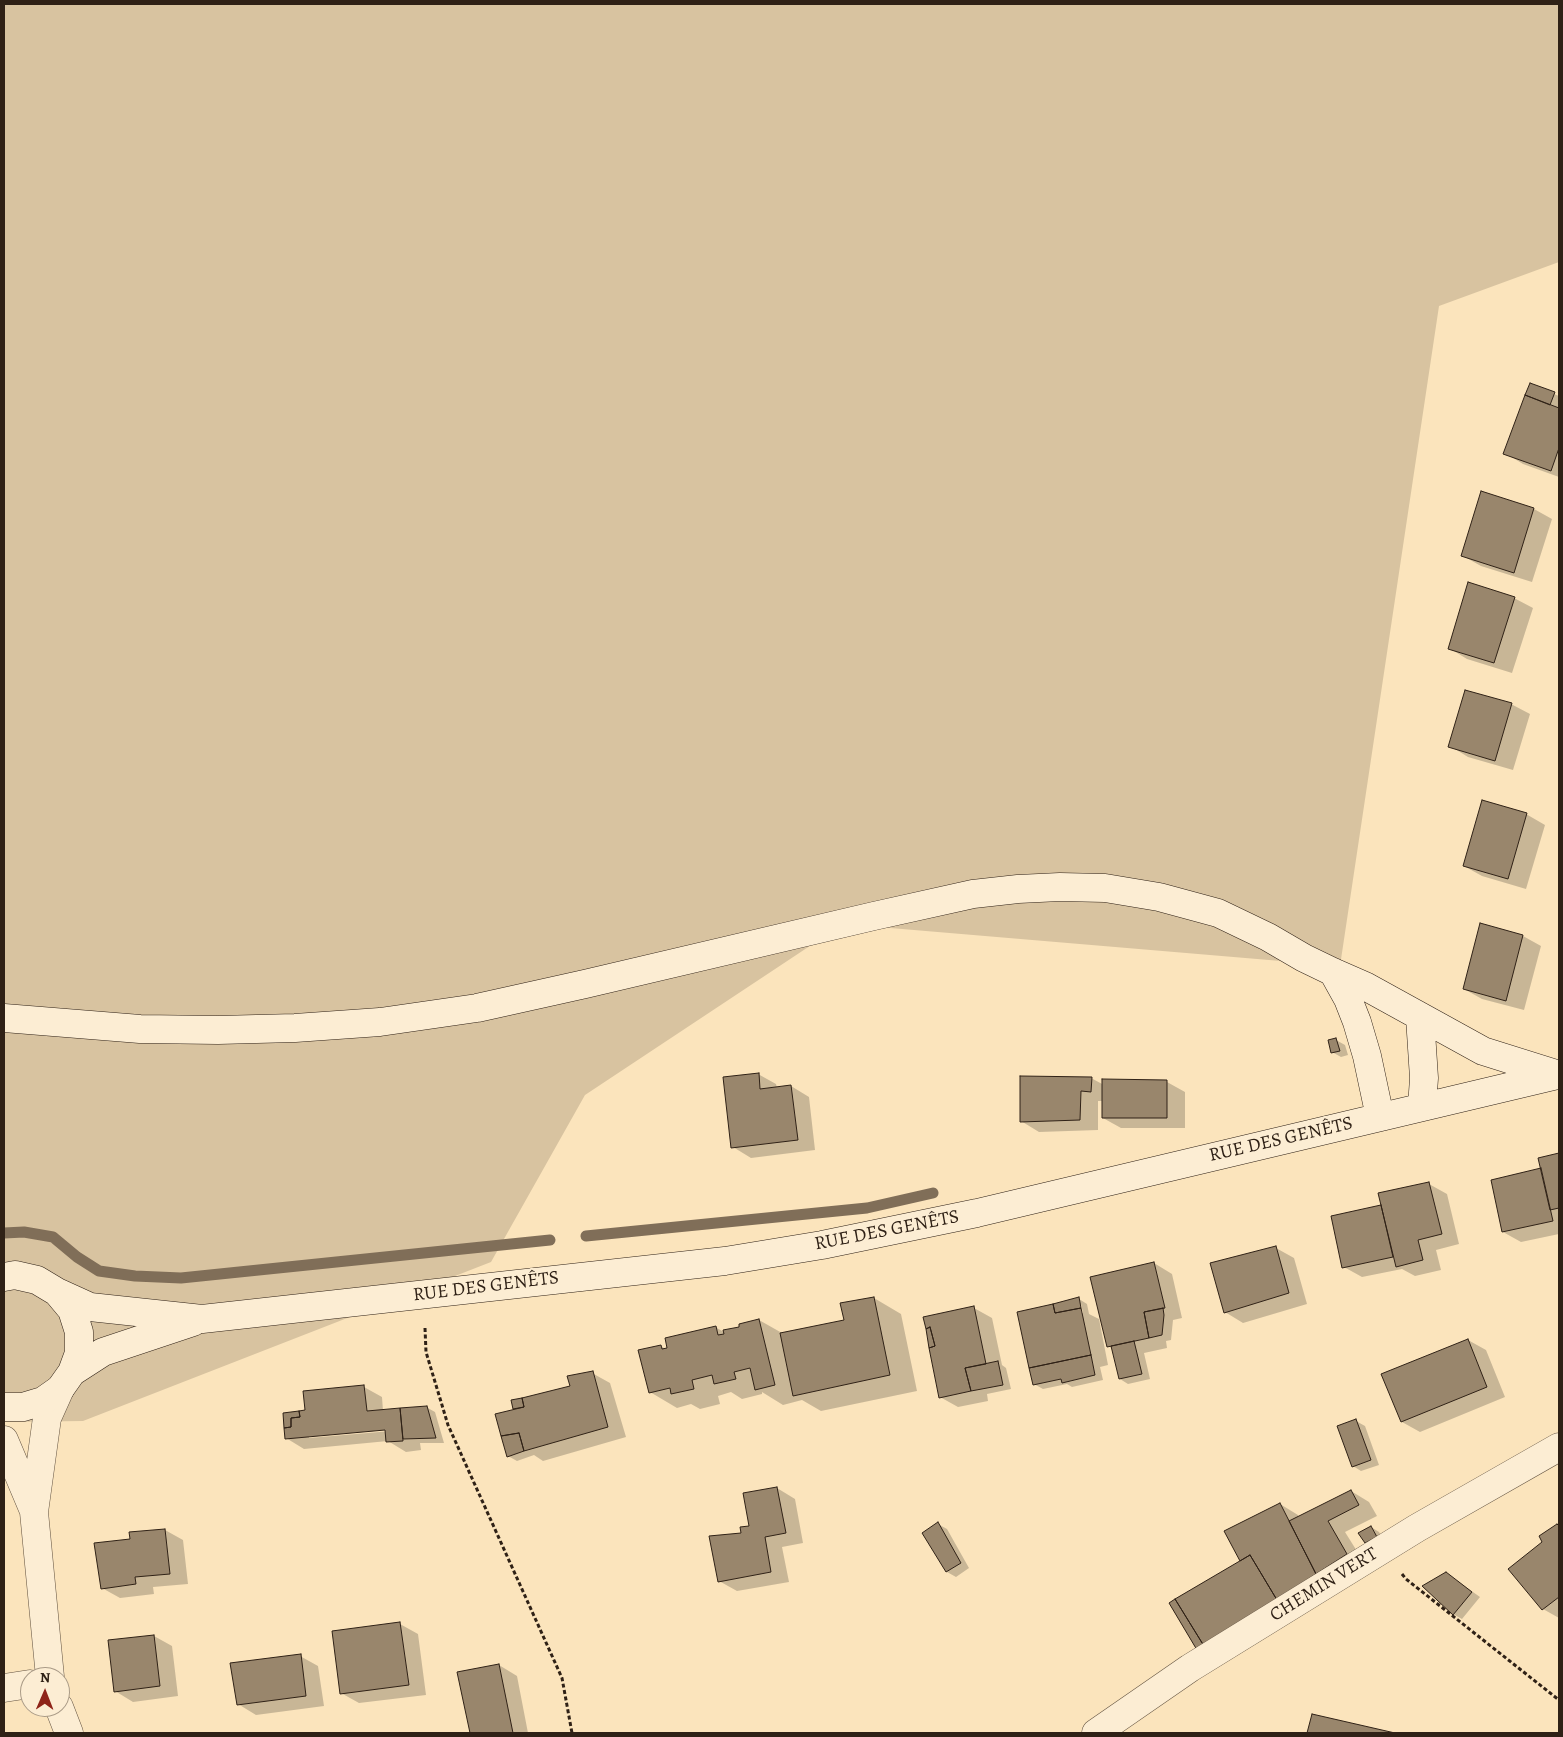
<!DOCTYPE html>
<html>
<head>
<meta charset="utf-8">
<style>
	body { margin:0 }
	#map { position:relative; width:1563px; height:1737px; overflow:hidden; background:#fbe4bc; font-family:Alegreya,serif }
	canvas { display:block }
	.frame { position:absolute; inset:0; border:5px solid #2f2116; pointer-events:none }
	.north { position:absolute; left:20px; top:1667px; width:50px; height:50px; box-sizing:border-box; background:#fcedd3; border:1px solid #aa9b87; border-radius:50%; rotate:1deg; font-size:14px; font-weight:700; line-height:20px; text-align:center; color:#2f2116 }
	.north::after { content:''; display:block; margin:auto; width:18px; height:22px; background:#8f2418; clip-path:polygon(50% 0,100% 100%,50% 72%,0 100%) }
</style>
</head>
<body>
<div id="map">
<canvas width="1563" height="1737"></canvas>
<div class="frame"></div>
<div class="north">N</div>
</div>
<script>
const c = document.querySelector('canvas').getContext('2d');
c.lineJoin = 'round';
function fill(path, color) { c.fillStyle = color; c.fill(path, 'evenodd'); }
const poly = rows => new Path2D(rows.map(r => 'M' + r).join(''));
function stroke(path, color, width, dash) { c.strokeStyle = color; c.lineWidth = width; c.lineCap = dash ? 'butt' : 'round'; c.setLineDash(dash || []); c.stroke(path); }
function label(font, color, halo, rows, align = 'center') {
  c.font = font + ' Alegreya,serif'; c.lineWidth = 4; c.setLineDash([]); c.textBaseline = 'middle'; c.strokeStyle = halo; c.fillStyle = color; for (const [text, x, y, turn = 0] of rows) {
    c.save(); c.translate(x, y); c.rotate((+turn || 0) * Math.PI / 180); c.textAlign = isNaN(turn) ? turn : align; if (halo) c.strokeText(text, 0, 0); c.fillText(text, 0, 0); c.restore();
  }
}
fill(poly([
	[4,4,1559,4,1559,262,1439,306,1340,966,843,924,585,1095,491,1262,83,1421,4,1422]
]), '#d8c3a0');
fill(poly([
	[1554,394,1559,396,1559,477,1523,464,1505,453],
	[1482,493,1534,509,1552,519,1532,582,1481,566,1463,556],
	[1514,598,1533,608,1512,673,1467,659,1449,648],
	[1511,704,1530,714,1513,770,1468,757,1450,746],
	[1526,814,1545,825,1526,889,1482,876,1464,866],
	[1481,925,1523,936,1541,946,1524,1010,1482,999,1464,989],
	[1336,1040,1345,1045,1348,1055,1341,1057,1332,1052],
	[758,1074,776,1084,777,1088,791,1086,809,1097,815,1150,751,1158,733,1147],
	[1091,1078,1104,1085,1167,1082,1185,1092,1185,1128,1121,1128,1103,1118,1103,1101,1098,1101,1098,1130,1039,1132,1021,1121],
	[1559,1155,1559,1234,1521,1242,1503,1232,1542,1169,1540,1159],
	[1429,1184,1447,1194,1459,1244,1436,1250,1441,1270,1415,1276,1402,1269,1362,1277,1344,1267,1382,1206],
	[1276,1248,1294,1258,1307,1304,1243,1323,1225,1312],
	[1154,1263,1172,1274,1182,1318,1173,1320,1171,1340,1166,1341,1167,1348,1144,1353,1150,1379,1128,1384,1120,1379,1112,1348,1108,1346],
	[874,1298,901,1314,917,1391,821,1411,802,1400,783,1405,762,1392,762,1394,742,1399,731,1392,718,1396,720,1404,700,1409,691,1404,677,1408,650,1392,660,1346,666,1349,715,1327,724,1332,741,1327,759,1320,782,1333,845,1321],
	[1079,1299,1087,1304,1089,1314,1099,1319,1108,1365,1100,1367,1103,1380,1072,1387,1067,1384,1043,1389,1034,1384],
	[1079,1304,1081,1304,1083,1313,1080,1314],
	[974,1308,992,1318,1002,1365,1006,1368,1011,1389,987,1394,988,1401,958,1407,940,1397],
	[1468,1340,1486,1350,1505,1397,1420,1432,1402,1422],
	[592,1373,610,1383,626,1437,543,1461,534,1455,517,1461,508,1456,517,1410,514,1408,571,1387],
	[364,1387,382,1397,383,1411,426,1407,435,1412,444,1443,420,1443,421,1450,406,1452,388,1441,304,1449,286,1438,307,1412],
	[391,1428,391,1431,309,1438,309,1436],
	[1356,1421,1365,1426,1379,1465,1361,1471,1353,1466],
	[777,1488,795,1499,803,1543,782,1547,789,1582,737,1591,719,1581,742,1534,751,1527],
	[1351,1491,1369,1502,1377,1516,1345,1532,1365,1564,1223,1655,1242,1561,1280,1504,1298,1515,1299,1517],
	[938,1524,947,1529,969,1568,956,1577,947,1572,924,1533],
	[1557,1525,1559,1526,1559,1618,1543,1609,1510,1569,1544,1543],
	[1371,1527,1379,1532,1385,1542,1375,1547,1366,1542],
	[165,1530,183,1540,188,1584,153,1587,154,1594,120,1598,102,1588,131,1540],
	[1446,1573,1480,1597,1462,1619,1453,1614],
	[400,1624,418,1634,426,1695,359,1703,341,1693],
	[154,1636,172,1646,178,1696,133,1702,115,1691],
	[300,1656,318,1666,324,1706,256,1715,238,1704],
	[499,1665,517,1676,528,1733,471,1733,459,1673],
	[1313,1716,1389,1733,1309,1733]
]), '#0003');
stroke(poly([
	[4,1233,24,1232,53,1237,77,1257,99,1271,135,1276,181,1278,550,1240],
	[586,1236,867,1208,933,1193]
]), '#806e58', 11);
const building = poly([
	[1530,383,1555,392,1550,405,1525,395,1530,383],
	[1525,395,1559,408,1559,448,1551,471,1503,454,1525,395],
	[1481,491,1534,508,1514,573,1461,556,1481,491],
	[1468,582,1515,597,1494,663,1448,649,1468,582],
	[1465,690,1512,703,1495,761,1448,747,1465,690],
	[1482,800,1527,813,1508,879,1463,866,1482,800],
	[1480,923,1523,935,1506,1001,1463,989,1480,923],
	[1336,1038,1340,1051,1331,1053,1328,1040,1336,1038],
	[759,1073,760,1089,791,1085,798,1140,731,1148,723,1077,759,1073],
	[1020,1076,1092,1077,1091,1092,1081,1091,1080,1120,1020,1122,1020,1076],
	[1102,1079,1167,1080,1167,1118,1102,1118,1102,1079],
	[1559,1153,1559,1208,1550,1210,1538,1158,1559,1153],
	[1541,1168,1553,1221,1502,1232,1491,1180,1541,1168],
	[1429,1182,1442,1234,1418,1240,1423,1260,1396,1267,1378,1193,1429,1182],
	[1381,1205,1393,1257,1342,1268,1331,1216,1381,1205],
	[1276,1246,1289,1293,1224,1313,1210,1263,1276,1246],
	[1154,1262,1165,1308,1144,1312,1149,1338,1107,1347,1090,1277,1154,1262],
	[874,1297,890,1375,793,1396,780,1333,844,1320,840,1303,874,1297],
	[1079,1297,1081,1308,1055,1313,1053,1304,1079,1297],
	[1053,1304,1055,1313,1081,1308,1091,1355,1029,1368,1017,1312,1053,1304],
	[974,1306,986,1364,965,1368,971,1391,939,1398,929,1348,935,1346,930,1327,926,1329,923,1317,974,1306],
	[1163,1308,1164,1315,1162,1335,1149,1338,1144,1312,1163,1308],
	[759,1319,775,1385,755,1390,750,1368,734,1372,736,1379,714,1384,712,1375,692,1380,694,1389,671,1394,670,1388,649,1393,638,1350,661,1345,662,1349,667,1348,665,1338,716,1326,718,1335,724,1334,723,1330,739,1327,739,1324,759,1319],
	[930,1327,935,1346,929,1348,926,1329,930,1327],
	[1468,1339,1487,1387,1401,1422,1381,1374,1468,1339],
	[1134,1341,1142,1374,1119,1379,1111,1346,1134,1341],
	[1091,1355,1095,1375,1062,1383,1061,1379,1033,1385,1029,1368,1091,1355],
	[998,1361,1003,1385,971,1391,965,1368,998,1361],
	[593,1371,608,1427,524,1451,519,1433,501,1436,495,1414,524,1407,522,1398,570,1386,567,1376,593,1371],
	[364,1385,367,1411,400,1408,403,1441,386,1442,385,1430,285,1439,284,1428,291,1427,291,1418,300,1417,299,1411,305,1410,303,1391,364,1385],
	[522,1398,524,1407,513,1409,511,1400,522,1398],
	[427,1406,436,1438,403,1439,400,1408,427,1406],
	[299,1411,300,1417,291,1418,291,1427,284,1428,283,1413,299,1411],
	[1356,1419,1371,1460,1352,1467,1337,1426,1356,1419],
	[519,1433,524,1451,507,1457,501,1436,519,1433],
	[777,1487,786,1533,765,1537,771,1572,718,1582,709,1536,741,1533,740,1527,749,1526,743,1493,777,1487],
	[1351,1490,1359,1505,1328,1521,1347,1554,1316,1574,1289,1521,1351,1490],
	[1280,1503,1316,1574,1277,1600,1250,1555,1240,1561,1224,1531,1280,1503],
	[938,1522,961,1563,946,1572,922,1533,938,1522],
	[1557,1524,1559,1526,1559,1597,1542,1610,1508,1569,1542,1542,1539,1536,1557,1524],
	[1371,1526,1377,1537,1365,1543,1358,1533,1371,1526],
	[165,1529,170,1574,135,1577,136,1584,101,1589,94,1543,130,1539,129,1532,165,1529],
	[1250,1555,1277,1600,1204,1646,1175,1599,1250,1555],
	[1446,1572,1472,1592,1453,1615,1422,1586,1446,1572],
	[1175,1599,1204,1646,1197,1650,1169,1603,1175,1599],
	[400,1622,409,1685,340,1694,332,1631,400,1622],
	[154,1635,160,1686,114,1692,108,1640,154,1635],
	[301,1654,306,1696,237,1705,230,1663,301,1654],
	[499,1664,513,1733,470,1733,457,1672,499,1664],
	[1312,1714,1395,1733,1307,1733,1312,1714]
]);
fill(building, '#99866c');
stroke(building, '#2f2116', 1);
const street = poly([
	[4,1440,34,1511],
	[50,1677,34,1512,47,1418,60,1389],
	[4,1688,30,1684],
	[59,1707,69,1733],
	[1096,1733,1190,1668,1417,1528,1559,1447]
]);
const secondary = poly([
	[1333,972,1348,999,1357,1022,1367,1056,1380,1117],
	[1420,1017,1424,1078,1422,1107],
	[4,1018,140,1029,218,1030,295,1028,380,1022,477,1008,585,984,874,916,973,894,1018,889,1060,887,1105,888,1159,897,1218,913,1268,937,1304,958,1333,972,1365,986,1483,1051,1559,1075],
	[4,1277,15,1275,37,1280,57,1292,72,1310,79,1332,79,1353,72,1372,60,1389,43,1401,23,1407,4,1407],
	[57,1292,90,1307,202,1319,725,1261,822,1245,977,1213,1558,1075],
	[72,1372,103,1352,193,1322]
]);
stroke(street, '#625240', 29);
stroke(secondary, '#2f2116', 29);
stroke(poly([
	[425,1328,426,1352,448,1425,562,1678,572,1733],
	[1402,1574,1406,1579,1559,1700]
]), '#2f2116', 3, [4, 2.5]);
stroke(street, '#fcedd3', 28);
stroke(secondary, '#fcedd3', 28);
label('19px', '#2f2116', '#fcedd3', [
	["RUE DES GENÊTS",1281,1140,-13],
	["RUE DES GENÊTS",887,1231,-11],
	["RUE DES GENÊTS",486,1287,-7],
	["CHEMIN VERT",1324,1585,-32]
]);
</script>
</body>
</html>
